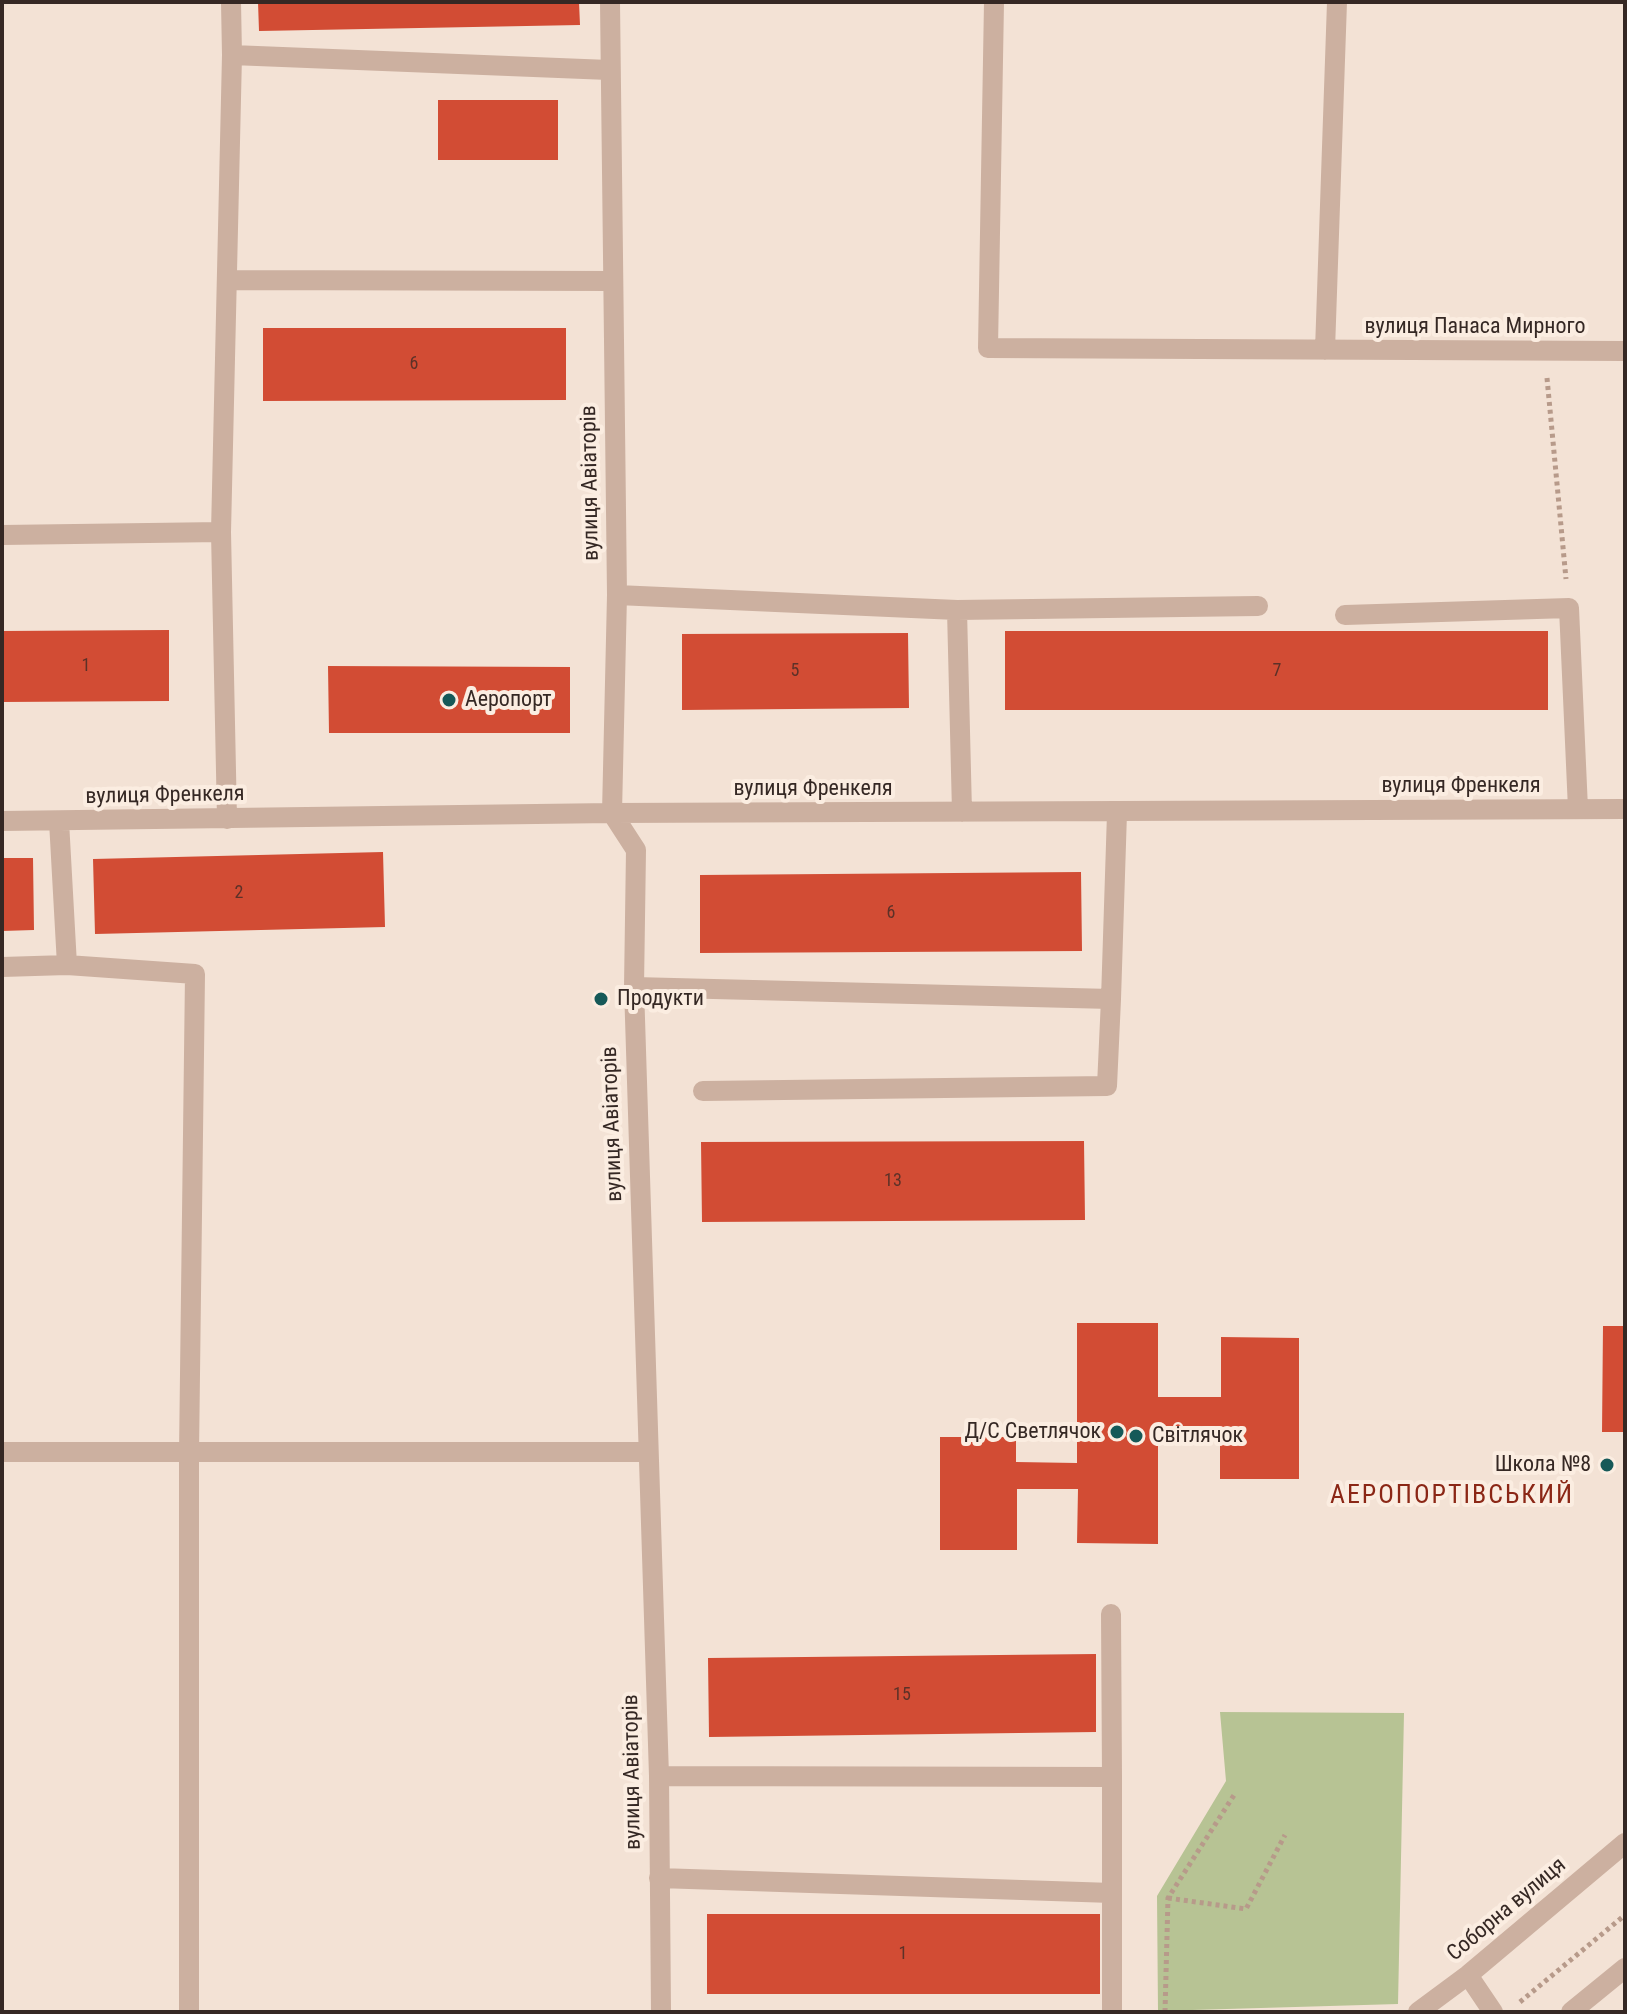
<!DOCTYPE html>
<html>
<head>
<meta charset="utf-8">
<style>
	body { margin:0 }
	#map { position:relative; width:1627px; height:2014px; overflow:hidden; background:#f3e2d5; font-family:"Roboto Condensed",sans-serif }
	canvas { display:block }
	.frame { position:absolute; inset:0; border:4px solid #352824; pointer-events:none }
</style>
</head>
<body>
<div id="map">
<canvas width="1627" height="2014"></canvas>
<div class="frame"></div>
</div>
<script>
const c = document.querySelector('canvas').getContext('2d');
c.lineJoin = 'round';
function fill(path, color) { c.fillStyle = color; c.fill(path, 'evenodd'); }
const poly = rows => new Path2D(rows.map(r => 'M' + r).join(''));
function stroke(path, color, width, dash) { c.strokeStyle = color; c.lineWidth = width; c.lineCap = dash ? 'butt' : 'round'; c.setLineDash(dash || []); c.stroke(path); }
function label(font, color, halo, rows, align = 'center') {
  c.font = font + ' "Roboto Condensed",sans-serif'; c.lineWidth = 8; c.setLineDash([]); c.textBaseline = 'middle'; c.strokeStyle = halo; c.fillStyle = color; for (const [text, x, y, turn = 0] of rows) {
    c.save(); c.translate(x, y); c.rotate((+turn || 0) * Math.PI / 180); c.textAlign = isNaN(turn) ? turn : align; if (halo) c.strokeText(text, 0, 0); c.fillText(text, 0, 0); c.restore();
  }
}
fill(poly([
	[1220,1712,1404,1713,1398,2004,1158,2011,1157,1896,1226,1781]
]), '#b7c394');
fill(poly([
	[258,2,579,2,580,25,259,31],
	[438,100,558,100,558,160,438,160],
	[263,328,566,328,566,400,263,401],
	[169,630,169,701,2,702,2,631],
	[1005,631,1548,631,1548,710,1005,710],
	[908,633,909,708,682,710,682,634],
	[328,666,570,667,570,733,329,733],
	[383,852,385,927,95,934,93,859],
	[2,858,33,858,34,930,2,931],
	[1081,872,1082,951,700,953,700,875],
	[1084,1141,1085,1220,702,1222,701,1142],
	[1077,1323,1158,1323,1158,1397,1221,1397,1221,1337,1299,1338,1299,1479,1220,1479,1220,1426,1158,1426,1158,1544,1077,1543,1078,1489,1017,1489,1017,1550,940,1550,940,1437,1016,1437,1016,1462,1077,1463],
	[1603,1326,1625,1326,1625,1432,1602,1432],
	[1096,1654,1096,1732,709,1737,708,1658],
	[707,1914,1100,1914,1100,1994,707,1994]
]), '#d24c34');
stroke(poly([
	[1547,378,1566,579],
	[1168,1898,1246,1909,1285,1835],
	[1520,2002,1625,1915],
	[1165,2012,1168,1898,1236,1792]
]), '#b79a8a', 5, [4, 4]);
stroke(poly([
	[231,2,232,55],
	[610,2,617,595,612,813,636,850,634,987,659,1776,661,2012],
	[994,2,988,348,1625,351],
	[227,280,612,281],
	[1325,350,1337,2],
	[221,532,232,55,609,70],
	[2,535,221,532,227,819],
	[617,595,957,610,962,812],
	[957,610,1258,606],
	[1345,615,1569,608,1578,809],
	[2,821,612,813,1625,809],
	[59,821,67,965,195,974,189,1454,189,2012],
	[2,967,67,965],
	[634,987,1111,999,1117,813],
	[703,1091,1107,1086,1111,999],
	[2,1452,646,1452],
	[1111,1614,1112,1777],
	[659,1776,1112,1777,1112,1893],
	[659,1878,1112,1893,1112,2012],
	[1468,1975,1493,2012],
	[1418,2012,1468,1975,1625,1843],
	[1571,2012,1625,1968]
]), '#ccb0a0', 20);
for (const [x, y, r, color] of [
	[449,700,8,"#165958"],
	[601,999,8,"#165958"],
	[1117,1432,8,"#165958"],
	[1136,1436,8,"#165958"],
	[1607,1465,8,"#165958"]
]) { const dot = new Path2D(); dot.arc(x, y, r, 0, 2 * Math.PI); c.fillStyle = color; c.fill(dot); stroke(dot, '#fbede1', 3); }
label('18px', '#5c3128', null, [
	["6",414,364],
	["1",86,666],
	["5",795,671],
	["7",1277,671],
	["2",239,893],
	["6",891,913],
	["13",893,1181],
	["15",902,1695],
	["1",903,1954]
]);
label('22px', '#352824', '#fbede1', [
	["вулиця Панаса Мирного",1475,327],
	["вулиця Авіаторів",591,483,-91],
	["вулиця Френкеля",1461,786],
	["вулиця Френкеля",813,789],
	["вулиця Френкеля",165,796,-1],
	["вулиця Авіаторів",613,1124,-92],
	["вулиця Авіаторів",633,1772,-91],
	["Соборна вулиця",1507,1910,-40]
]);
label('22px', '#352824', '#fbede1', [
	["Аеропорт",465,700],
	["Продукти",617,999],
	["Д/С Светлячок",1101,1432,"right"],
	["Світлячок",1152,1436],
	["Школа №8",1591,1465,"right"]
], 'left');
c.letterSpacing = '2px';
label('26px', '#8b2716', '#fbede1', [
	["АЕРОПОРТІВСЬКИЙ",1452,1496]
]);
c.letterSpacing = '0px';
</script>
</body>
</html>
